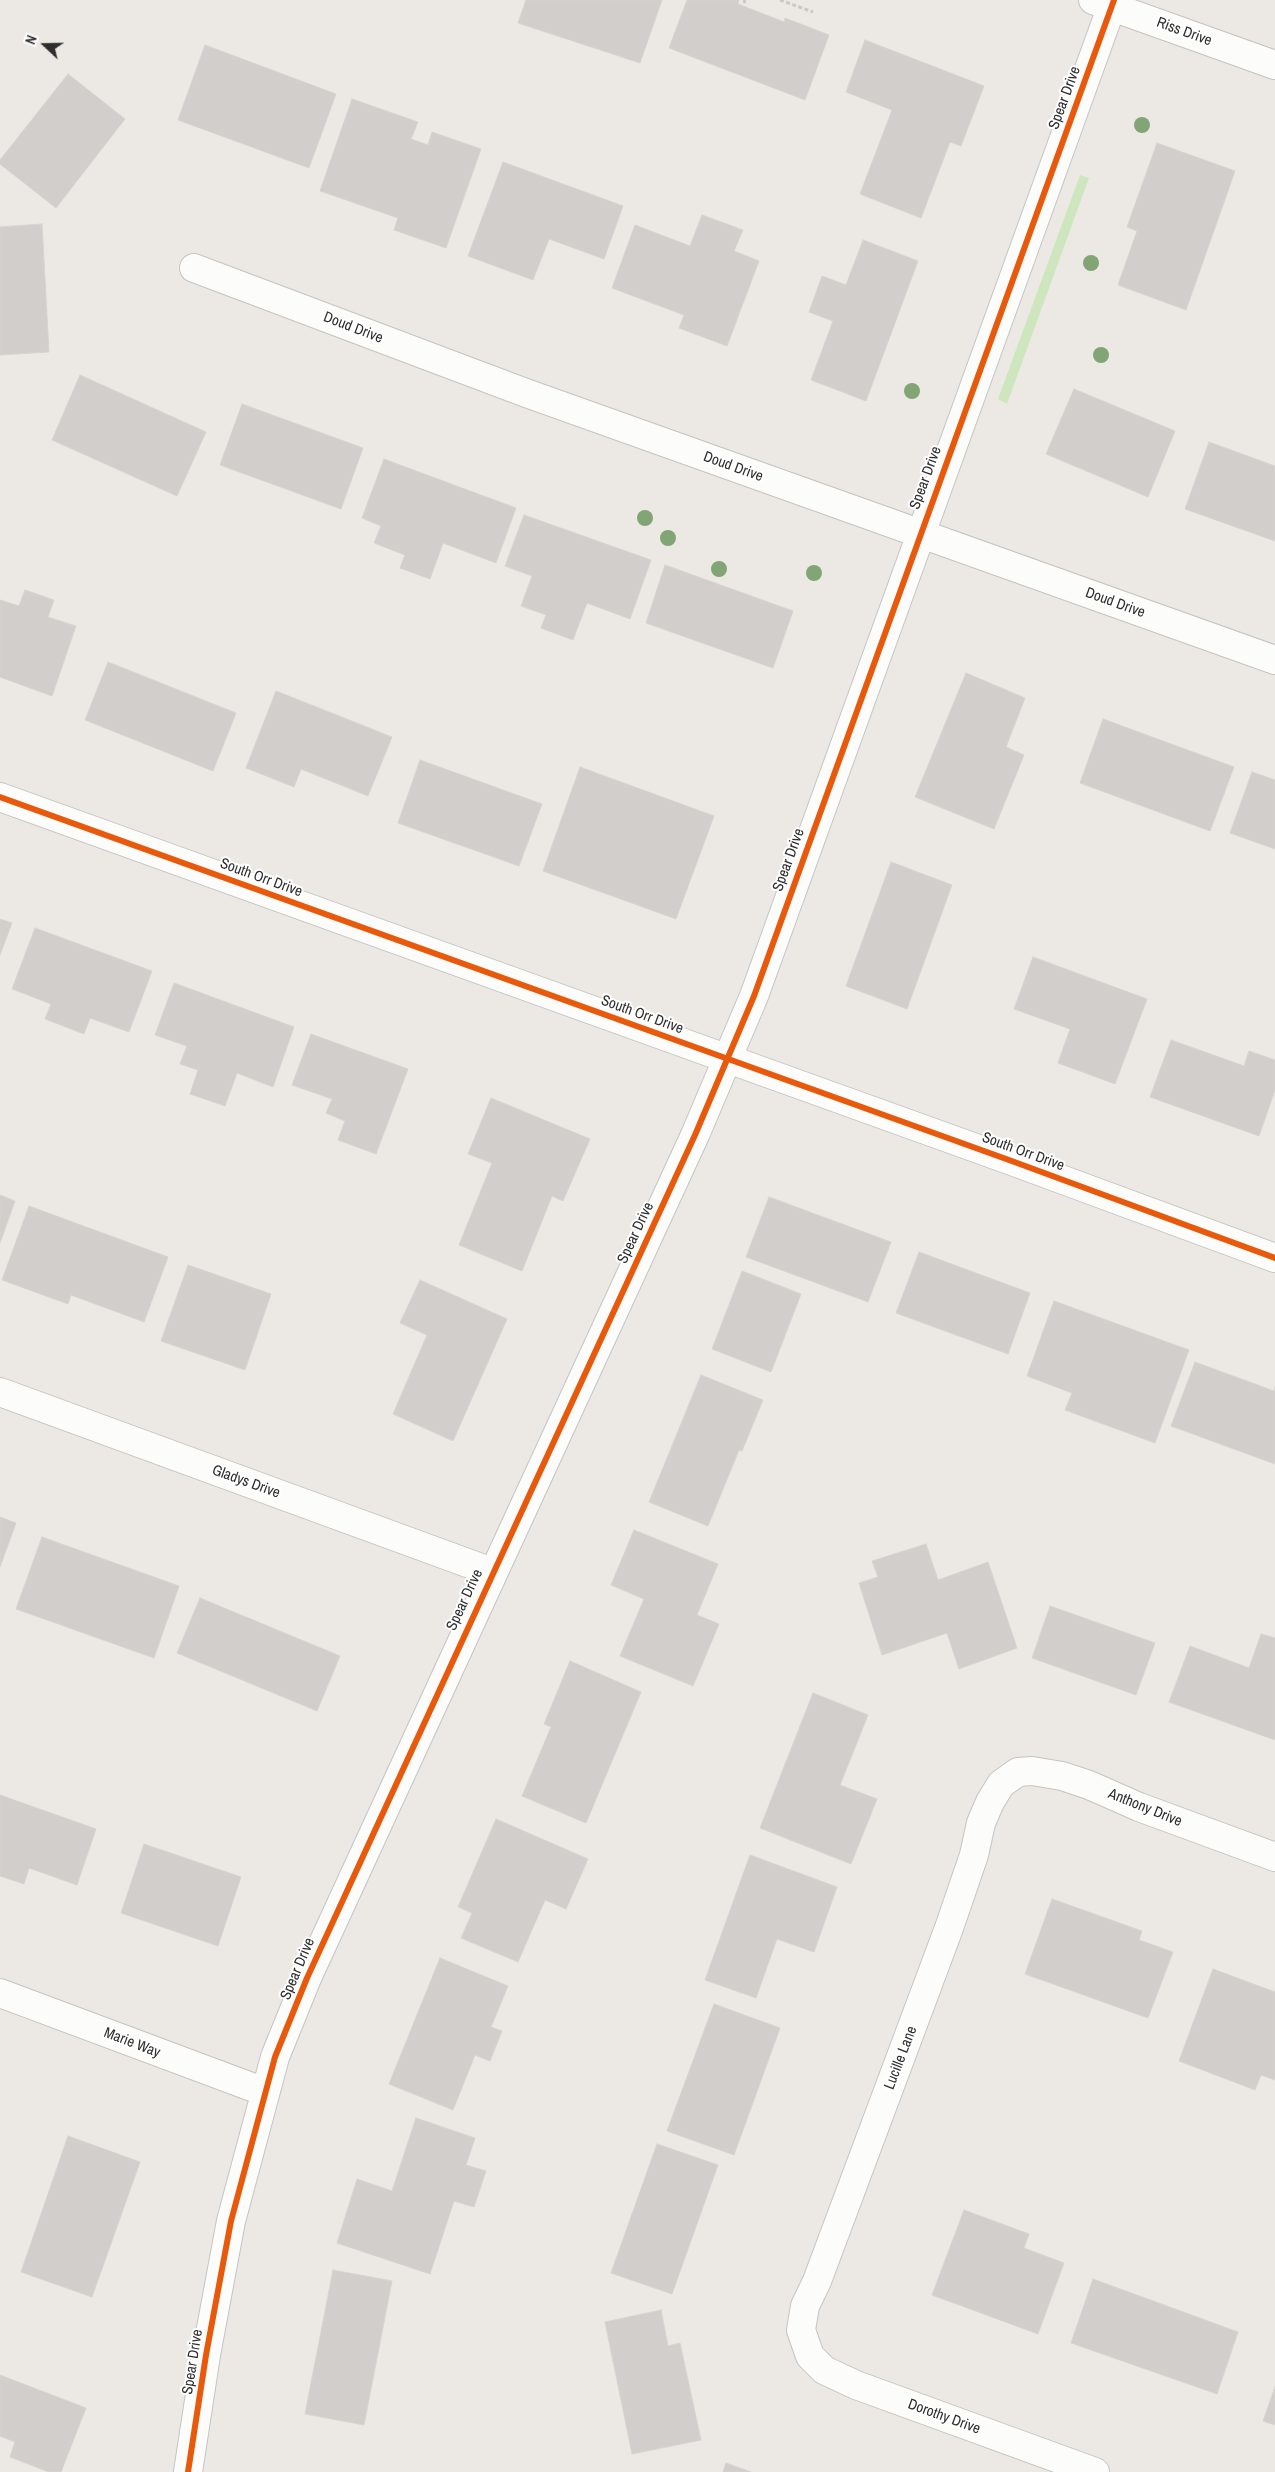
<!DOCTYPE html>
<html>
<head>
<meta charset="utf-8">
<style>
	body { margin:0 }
	#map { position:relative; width:1275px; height:2472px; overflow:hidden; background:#ece8e4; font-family:"Archivo Narrow",sans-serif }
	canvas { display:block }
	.north { position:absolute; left:20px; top:20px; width:50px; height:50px; -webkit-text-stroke:4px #fff; paint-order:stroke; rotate:291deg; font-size:14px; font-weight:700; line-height:20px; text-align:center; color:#2e2e2e }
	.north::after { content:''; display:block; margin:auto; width:18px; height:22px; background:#2e2e2e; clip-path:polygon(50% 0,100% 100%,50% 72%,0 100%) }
</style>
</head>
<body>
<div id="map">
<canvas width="1275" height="2472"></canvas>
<div class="north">N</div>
</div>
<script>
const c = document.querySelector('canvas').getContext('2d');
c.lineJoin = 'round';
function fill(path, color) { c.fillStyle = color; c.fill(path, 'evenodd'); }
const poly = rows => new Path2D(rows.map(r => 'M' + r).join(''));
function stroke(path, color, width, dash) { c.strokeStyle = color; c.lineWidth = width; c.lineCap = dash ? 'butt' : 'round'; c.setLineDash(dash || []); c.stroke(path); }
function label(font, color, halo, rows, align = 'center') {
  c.font = font + ' "Archivo Narrow",sans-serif'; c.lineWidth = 4; c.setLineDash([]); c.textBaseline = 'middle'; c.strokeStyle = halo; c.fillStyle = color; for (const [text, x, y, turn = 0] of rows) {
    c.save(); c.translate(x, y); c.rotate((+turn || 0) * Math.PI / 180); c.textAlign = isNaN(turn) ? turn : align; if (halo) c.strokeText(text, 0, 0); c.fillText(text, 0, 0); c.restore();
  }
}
fill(poly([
	[1080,175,1089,178,1007,404,998,399]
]), '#cee6be');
const building = poly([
	[526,0,662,0,640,63,518,23,526,0],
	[687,0,739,0,738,4,784,22,785,18,829,35,805,100,669,48,687,0],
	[865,40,984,86,961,146,950,142,921,218,860,194,892,110,846,92,865,40],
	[205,45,336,94,309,168,178,120,205,45],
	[68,74,125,119,56,208,0,164,0,160,68,74],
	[352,99,418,122,411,139,428,145,432,132,481,149,446,248,394,230,398,218,320,191,352,99],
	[1157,143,1235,171,1186,310,1118,285,1137,231,1127,227,1157,143],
	[503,162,623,206,604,259,549,239,533,280,468,256,503,162],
	[702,215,743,230,734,251,759,261,727,346,679,328,684,315,612,288,635,225,690,246,702,215],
	[42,224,49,352,0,355,0,227,42,224],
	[863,240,918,261,866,401,811,380,833,321,809,312,822,276,846,285,863,240],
	[80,375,206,432,177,496,52,440,80,375],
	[1074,389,1175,431,1148,497,1046,454,1074,389],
	[242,404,363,448,341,509,220,465,242,404],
	[1209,442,1275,466,1275,541,1185,509,1209,442],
	[384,459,516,508,496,563,443,543,430,579,400,568,405,555,374,543,381,526,362,518,384,459],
	[524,515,651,560,630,619,587,603,573,640,541,628,546,615,521,606,532,576,505,566,524,515],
	[665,565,793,611,773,668,646,623,665,565],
	[25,590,54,600,48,617,76,626,52,696,0,677,0,600,19,606,25,590],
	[108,662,236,713,213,771,85,720,108,662],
	[966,673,1025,698,1006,747,1024,755,994,829,915,797,966,673],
	[276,691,392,737,368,796,301,769,294,787,246,768,276,691],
	[1103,719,1234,767,1210,831,1080,783,1103,719],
	[420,760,542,804,519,866,398,823,420,760],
	[580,767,714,816,676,919,543,871,580,767],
	[1252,772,1275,780,1275,849,1230,833,1252,772],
	[891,862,952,885,907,1009,846,986,891,862],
	[0,919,12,923,0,955,0,919],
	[35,928,152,971,129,1032,90,1018,84,1034,45,1019,51,1004,12,989,35,928],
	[1033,957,1147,999,1115,1084,1058,1063,1070,1029,1014,1009,1033,957],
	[174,983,294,1027,273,1087,237,1073,225,1106,190,1094,198,1070,180,1064,187,1046,155,1035,174,983],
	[311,1034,408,1069,376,1154,338,1140,345,1121,326,1113,332,1099,292,1085,311,1034],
	[1171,1040,1244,1066,1249,1051,1275,1060,1275,1090,1259,1136,1150,1097,1171,1040],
	[491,1098,590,1139,563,1201,552,1196,522,1271,459,1245,492,1163,468,1154,491,1098],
	[0,1195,15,1201,0,1243,0,1195],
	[769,1197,891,1242,868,1302,746,1257,769,1197],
	[29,1206,168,1257,144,1322,71,1295,68,1304,2,1280,29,1206],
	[919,1252,1030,1293,1008,1354,896,1313,919,1252],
	[188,1265,271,1294,245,1370,161,1341,188,1265],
	[742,1271,801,1294,771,1372,712,1349,742,1271],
	[420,1280,507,1319,453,1441,393,1414,427,1335,400,1323,420,1280],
	[1054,1301,1189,1350,1155,1443,1065,1410,1072,1393,1027,1376,1054,1301],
	[1195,1362,1274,1391,1275,1387,1275,1464,1171,1426,1195,1362],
	[701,1375,763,1400,742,1451,739,1450,708,1526,649,1502,701,1375],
	[0,1517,16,1523,0,1567,0,1517],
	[634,1530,718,1564,697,1615,719,1624,693,1686,620,1656,644,1599,611,1585,634,1530],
	[42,1537,179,1586,154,1658,16,1609,42,1537],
	[926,1544,938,1580,988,1562,1017,1648,959,1669,947,1633,882,1655,859,1583,878,1577,872,1561,926,1544],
	[200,1598,340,1656,317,1711,177,1653,200,1598],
	[1050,1606,1155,1643,1136,1695,1032,1658,1050,1606],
	[1261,1634,1275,1638,1275,1740,1169,1702,1190,1646,1249,1668,1261,1634],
	[570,1661,641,1692,586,1823,522,1796,551,1727,544,1724,570,1661],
	[813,1693,868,1715,840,1785,877,1799,851,1864,760,1828,813,1693],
	[0,1795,96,1829,77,1885,29,1868,24,1884,0,1876,0,1795],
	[496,1819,588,1859,566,1909,545,1900,518,1962,461,1938,472,1913,458,1907,496,1819],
	[144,1844,241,1877,218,1946,121,1913,144,1844],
	[750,1855,837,1887,814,1952,777,1939,756,1998,705,1980,750,1855],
	[1052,1899,1142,1931,1139,1940,1173,1952,1148,2018,1025,1974,1052,1899],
	[440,1958,508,1986,491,2027,502,2031,490,2061,475,2055,453,2110,389,2084,440,1958],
	[1213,1969,1275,1992,1275,2080,1261,2075,1255,2090,1179,2061,1213,1969],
	[714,2004,780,2028,734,2155,667,2131,714,2004],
	[416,2118,475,2138,466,2165,486,2171,474,2207,454,2201,430,2274,337,2243,357,2179,392,2191,416,2118],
	[68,2136,140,2162,92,2297,21,2272,68,2136],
	[657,2144,718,2165,672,2294,611,2273,657,2144],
	[964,2210,1029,2234,1024,2248,1064,2263,1038,2334,932,2295,964,2210],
	[333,2270,392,2281,364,2425,305,2414,333,2270],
	[1093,2279,1238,2332,1217,2394,1071,2343,1093,2279],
	[661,2310,668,2346,680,2343,701,2440,632,2454,605,2322,661,2310],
	[0,2375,86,2408,61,2472,49,2472,10,2457,15,2442,0,2436,0,2375],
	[1275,2387,1275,2425,1263,2421,1275,2387],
	[726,2463,751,2472,723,2472,726,2463]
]);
fill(building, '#d1cecb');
stroke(building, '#d7d4d0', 1);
const minor = poly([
	[1093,0,1275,65],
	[194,268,526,393,1275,660],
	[0,797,1009,1160,1275,1258],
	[0,1392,492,1572],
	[0,1993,265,2092],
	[188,2472,206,2355,231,2221,275,2057,307,1978,695,1135,754,996,1114,0],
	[1095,2472,856,2385,824,2370,810,2356,801,2330,805,2306,817,2281,949,1928,974,1855,981,1823,990,1802,1001,1784,1018,1772,1032,1771,1062,1776,1089,1785,1139,1807,1275,1857]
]);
stroke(minor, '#c5c4c5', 30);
stroke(poly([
	[780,0,813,12],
	[744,3,745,0]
]), '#c9c9c8', 3, [4, 2.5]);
stroke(minor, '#fcfcfb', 28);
stroke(poly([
	[0,797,1009,1160,1275,1258],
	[188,2472,206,2355,231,2221,275,2057,307,1978,695,1135,754,996,1114,0]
]), '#e8590c', 6);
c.fillStyle = '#82a575';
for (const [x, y] of [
	[1142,125],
	[1091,263],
	[1101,355],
	[912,391],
	[645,518],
	[668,538],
	[719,569],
	[814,573]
]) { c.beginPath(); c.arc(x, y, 8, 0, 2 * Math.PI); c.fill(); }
label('15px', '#2e2e2e', '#fff', [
	["Riss Drive",1184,32,20],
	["Spear Drive",1065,98,-70],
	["Doud Drive",353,328,21],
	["Doud Drive",733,467,20],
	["Spear Drive",926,478,-70],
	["Doud Drive",1115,603,20],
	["Spear Drive",789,860,-70],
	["South Orr Drive",261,878,20],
	["South Orr Drive",642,1015,20],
	["South Orr Drive",1023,1152,20],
	["Spear Drive",636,1233,-65],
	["Gladys Drive",246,1482,20],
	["Spear Drive",465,1600,-65],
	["Anthony Drive",1145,1808,22],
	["Spear Drive",298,1969,-67],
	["Marie Way",132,2043,21],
	["Lucille Lane",901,2058,-69],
	["Spear Drive",193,2362,-81],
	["Dorothy Drive",944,2417,20]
]);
</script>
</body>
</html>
